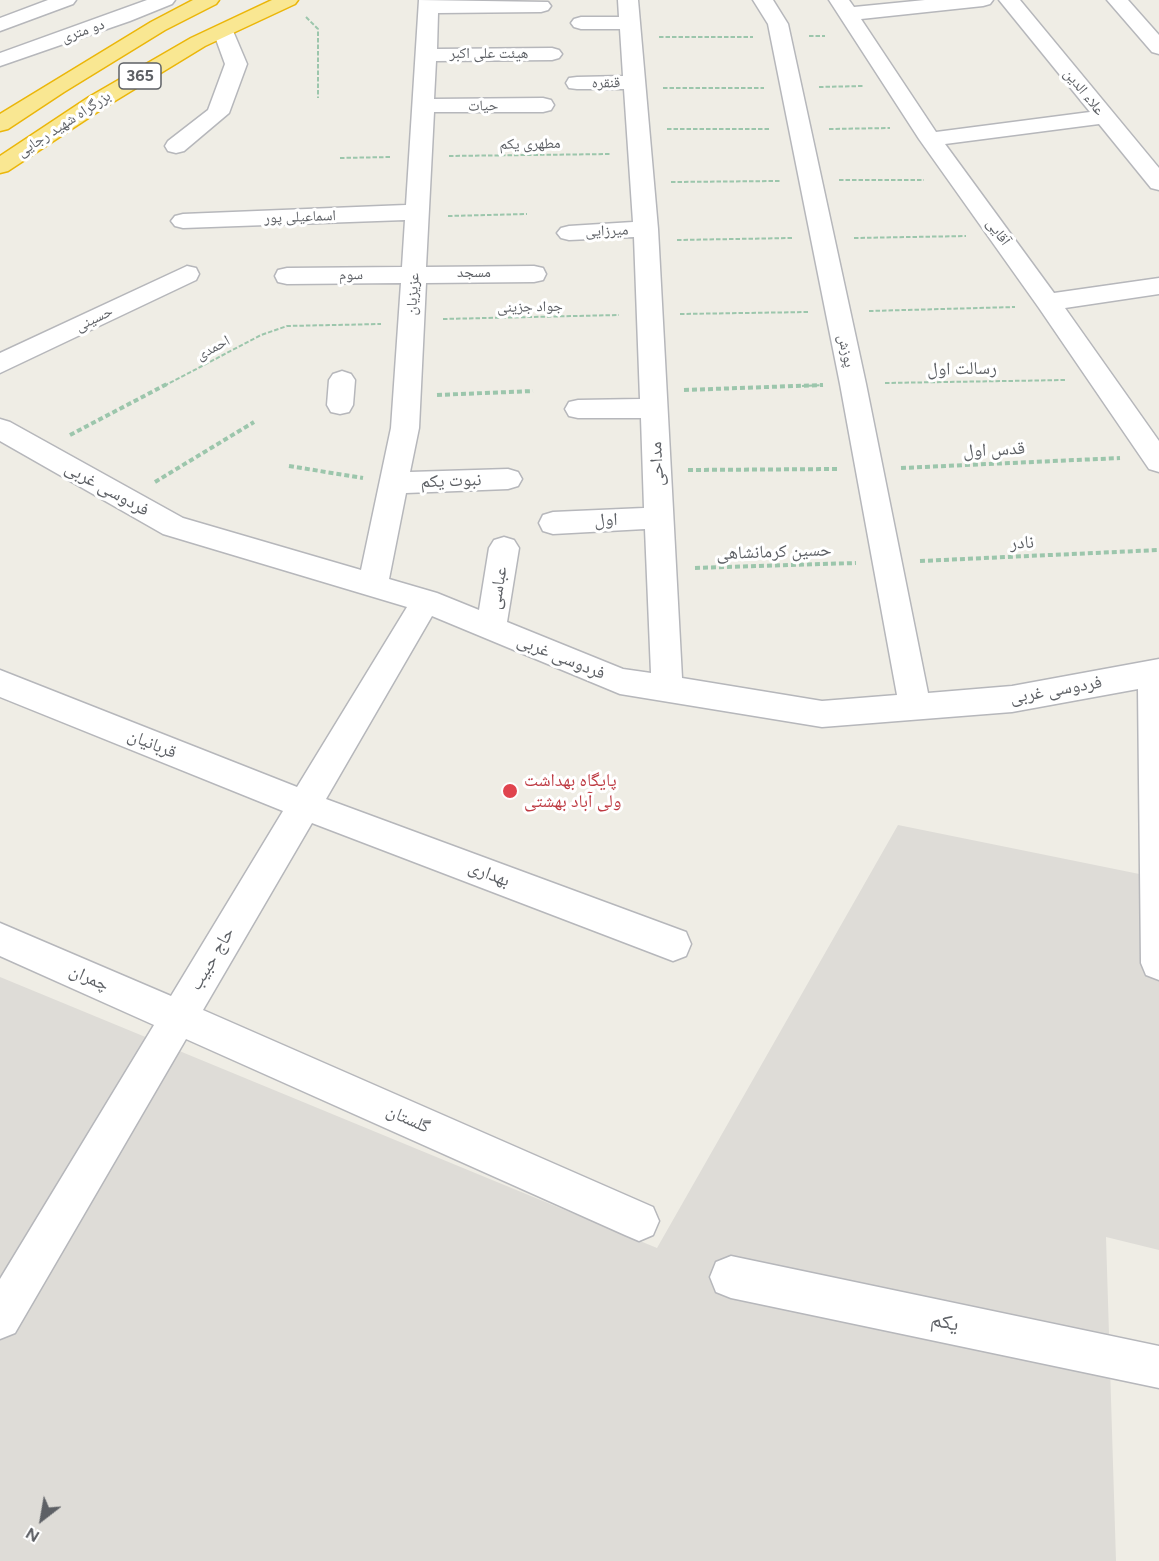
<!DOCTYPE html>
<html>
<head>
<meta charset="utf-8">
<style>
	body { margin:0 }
	#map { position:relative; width:1159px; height:1561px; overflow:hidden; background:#efede5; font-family:Figtree,sans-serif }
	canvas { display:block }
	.north { position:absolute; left:12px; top:1489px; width:60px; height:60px; -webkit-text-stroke:4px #fff; paint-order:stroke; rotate:211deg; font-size:16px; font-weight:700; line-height:24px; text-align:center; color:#5d6065 }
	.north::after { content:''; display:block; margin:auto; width:21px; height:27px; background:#5d6065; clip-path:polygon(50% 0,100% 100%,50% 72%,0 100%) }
</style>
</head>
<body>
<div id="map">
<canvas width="1159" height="1561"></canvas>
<div class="north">N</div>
</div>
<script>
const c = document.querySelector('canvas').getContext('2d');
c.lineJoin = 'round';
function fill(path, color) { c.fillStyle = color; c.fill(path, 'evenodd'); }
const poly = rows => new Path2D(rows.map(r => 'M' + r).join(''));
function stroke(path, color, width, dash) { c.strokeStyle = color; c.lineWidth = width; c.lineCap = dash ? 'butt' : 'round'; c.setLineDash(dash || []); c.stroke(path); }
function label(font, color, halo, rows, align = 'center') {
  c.font = font + ' Figtree,"Noto Naskh Arabic",sans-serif'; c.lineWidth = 6; c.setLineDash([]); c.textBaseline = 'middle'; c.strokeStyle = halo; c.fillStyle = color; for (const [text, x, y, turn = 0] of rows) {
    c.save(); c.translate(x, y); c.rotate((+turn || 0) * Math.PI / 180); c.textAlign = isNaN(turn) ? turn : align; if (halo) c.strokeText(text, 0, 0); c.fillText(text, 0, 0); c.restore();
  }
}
fill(poly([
	[898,825,1159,878,1159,1250,1106,1237,1116,1561,0,1561,0,977,657,1248]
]), '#dedcd7');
const minor = poly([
	[48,0,76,0,73,4,0,31,0,18,48,0],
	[147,0,175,0,172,4,130,21,0,66,0,53,147,0],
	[419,0,548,2,551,6,548,10,541,12,438,13,437,49,552,48,559,50,562,54,559,58,552,60,436,61,434,99,543,98,551,100,554,105,551,110,543,112,434,112,426,267,534,266,543,268,546,274,543,280,534,282,426,283,419,428,410,472,508,469,518,472,522,479,518,486,508,489,406,493,389,579,437,593,479,610,489,548,494,540,504,537,514,540,519,548,507,622,623,669,651,673,645,529,553,534,543,531,539,523,543,515,553,512,644,508,641,418,578,418,569,416,565,409,569,402,578,400,640,399,634,237,569,240,561,238,557,233,561,228,569,226,633,222,624,89,577,89,569,88,566,83,569,78,577,77,623,76,620,29,581,29,574,27,571,23,574,19,581,17,619,17,618,0,638,0,658,229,682,678,822,701,897,695,840,384,768,24,753,0,773,0,788,24,866,384,928,693,1012,686,1159,659,1159,980,1146,975,1141,963,1138,689,1012,712,822,727,620,694,432,616,326,799,686,932,691,944,686,956,673,961,312,823,203,1010,653,1207,659,1221,653,1235,639,1241,625,1235,186,1039,15,1333,0,1339,0,1279,154,1025,0,956,0,923,171,996,283,811,0,697,0,670,297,787,407,607,163,534,0,441,0,419,10,422,183,518,361,570,391,428,401,283,287,284,278,282,275,276,278,270,287,268,402,267,405,220,183,228,175,226,171,221,175,216,183,214,406,205,419,0],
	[829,0,849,0,854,7,925,0,993,0,990,4,983,6,861,19,936,132,1090,112,999,0,1020,0,1159,168,1159,190,1151,188,1099,124,945,144,1054,293,1159,278,1159,294,1065,308,1159,441,1159,472,1149,469,1039,308,919,139,829,0],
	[1107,0,1128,0,1159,35,1159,54,1152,52,1107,0],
	[223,25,230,27,233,31,247,64,229,113,184,151,176,153,168,151,165,146,168,141,208,110,225,64,213,31,216,27,223,25],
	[187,266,196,268,199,274,196,280,0,373,0,353,187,266],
	[342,371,351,374,355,380,353,405,349,412,340,414,331,412,327,405,329,380,333,374,342,371],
	[731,1256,1159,1346,1159,1388,731,1298,716,1292,710,1277,716,1262,731,1256]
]);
const highway = poly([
	[193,0,219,0,216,4,165,30,64,92,8,129,0,131,0,114,151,22,193,0],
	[272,0,298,0,295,4,205,46,105,107,8,171,0,173,0,156,89,97,191,38,272,0]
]);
stroke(minor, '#b6b7bb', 3);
stroke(highway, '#ebb609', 3);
stroke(poly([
	[306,17,318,29,318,98],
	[809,36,825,36],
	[659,37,753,37],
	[819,87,863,86],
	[663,88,764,88],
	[667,129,770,129],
	[829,129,890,128],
	[449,156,610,154],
	[340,158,391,157],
	[839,180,924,180],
	[671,182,780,181],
	[448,216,527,214],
	[854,238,966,236],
	[677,240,792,238],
	[869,311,1015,307],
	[680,314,808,312],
	[443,319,619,315],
	[885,383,1066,380],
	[164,386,261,335,287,326,381,324],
	[802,386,823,385]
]), '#9cc6ac', 2, [4.5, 2]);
stroke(poly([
	[684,390,823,385],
	[437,395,533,391],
	[70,435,167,384],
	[289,466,363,478],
	[901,468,1120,458],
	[688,470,839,469],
	[155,482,254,422],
	[920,561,1159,550],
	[695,568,856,563]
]), '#9cc6ac', 4, [5, 3]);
fill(minor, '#fff');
fill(highway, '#f9e792');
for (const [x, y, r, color] of [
	[510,791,8,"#e0444e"]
]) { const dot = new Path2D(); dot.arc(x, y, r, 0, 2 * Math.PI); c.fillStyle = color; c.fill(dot); stroke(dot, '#fff', 2); }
label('15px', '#5d6065', '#fff', [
	["دو متری",83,31,-19],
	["هیئت علی اکبر",489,54],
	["قنقره",606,83,-1],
	["علاء الدین",1084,92,51],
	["حیات",483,106,-1],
	["بزرگراه شهید رجایی",64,124,-33],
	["مطهری یکم",530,144,-1],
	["اسماعیلی پور",300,217,-2],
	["میرزایی",607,231,-2],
	["آقایی",998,232,54],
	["مسجد",474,273],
	["سوم",351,275,-1],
	["عزیزیان",413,294,-86],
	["جواد جزینی",530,307,-1],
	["حسینی",94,319,-26],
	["احمدی",213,348,-28],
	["پوزش",846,351,78]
]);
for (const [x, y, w] of [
	[140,76,42]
]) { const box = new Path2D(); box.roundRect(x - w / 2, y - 13, w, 26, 4.5); c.fillStyle = '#fff'; c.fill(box); stroke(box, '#5d6065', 1.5); }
label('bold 16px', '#5d6065', null, [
	["365",140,76]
]);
label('18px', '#5d6065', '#fff', [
	["رسالت اول",962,369,-1],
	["قدس اول",994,450,-3],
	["مداحی",657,464,-93],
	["نبوت یکم",451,481,-2],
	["فردوسی غربی",107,489,29],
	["اول",606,520,-2],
	["نادر",1022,543,-3],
	["حسین کرمانشاهی",774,552,-2],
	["عباسی",498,588,-81],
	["فردوسی غربی",561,657,22],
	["فردوسی غربی",1056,690,-10],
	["قربانیان",152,744,22],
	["بهداری",489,874,21],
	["حاج حبیب",212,959,-59],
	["چمران",89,978,24],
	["گلستان",408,1119,24]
]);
label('18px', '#be3a42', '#fff', [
	["پایگاه بهداشت",524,781],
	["ولی آباد بهشتی",524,802]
], 'left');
label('21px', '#5d6065', '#fff', [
	["یکم",945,1322,12]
]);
</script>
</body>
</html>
